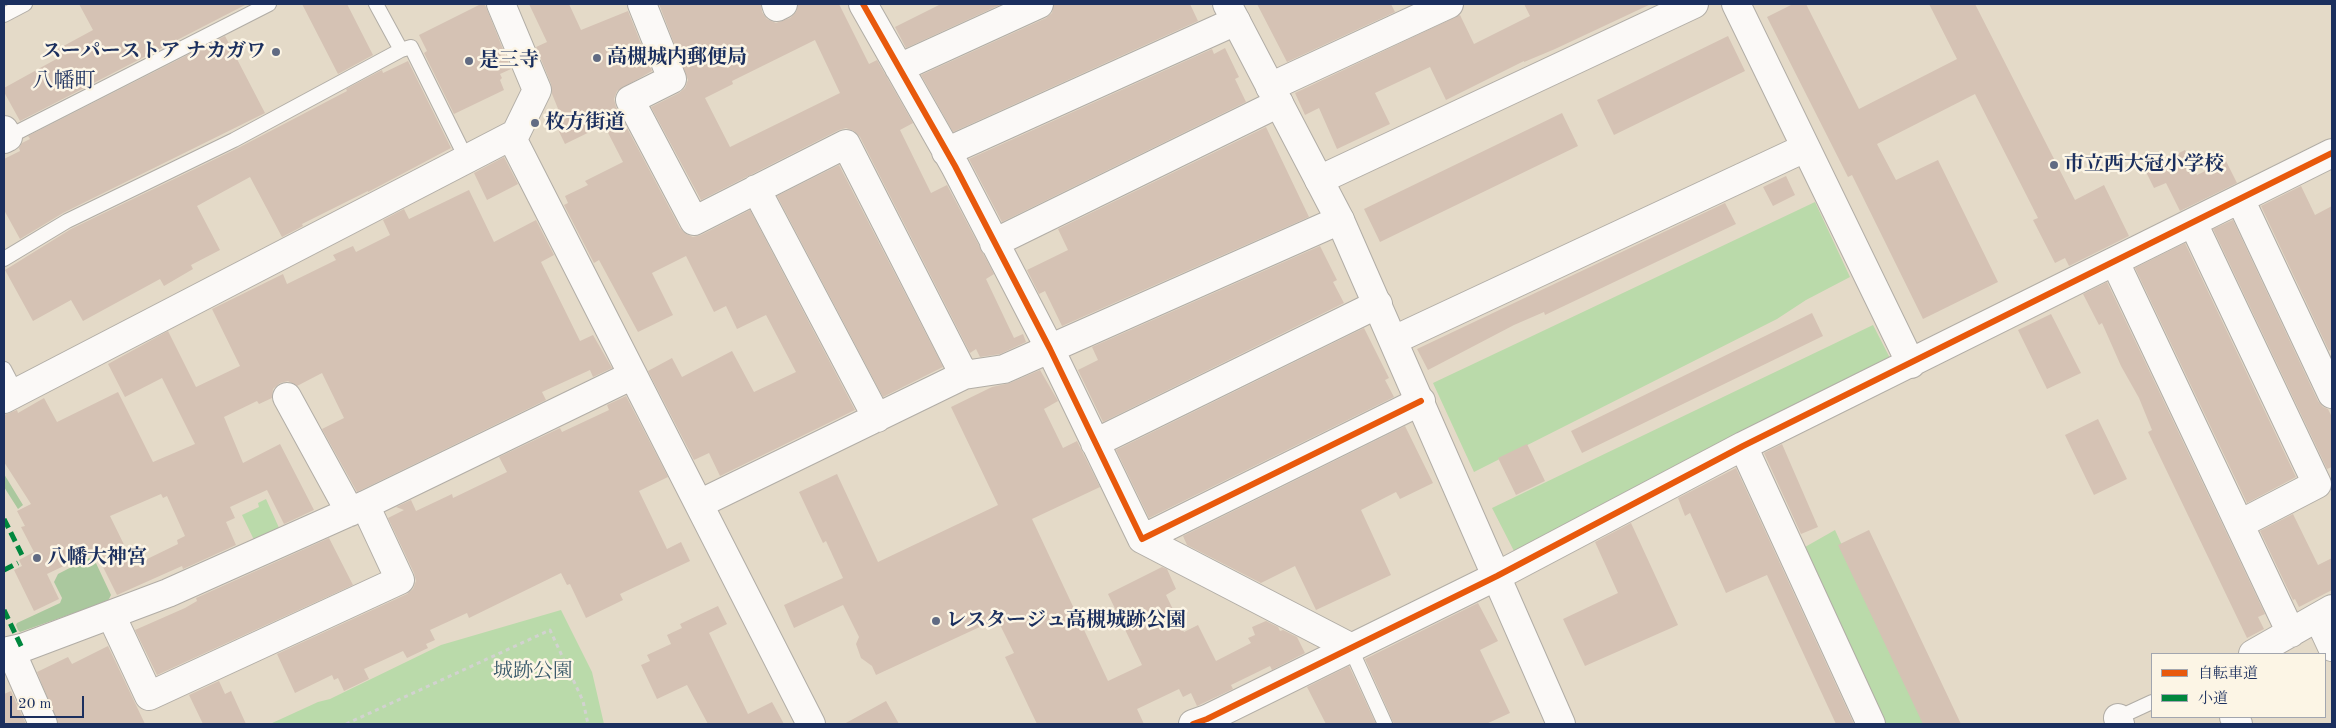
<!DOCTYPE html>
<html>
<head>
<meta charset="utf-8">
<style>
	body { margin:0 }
	#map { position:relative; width:2336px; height:728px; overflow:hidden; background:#e4dac8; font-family:"Old Standard TT","Noto Serif JP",serif }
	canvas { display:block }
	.frame { position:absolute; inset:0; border:5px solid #1b2f5e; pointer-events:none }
	.legend { position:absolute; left:2151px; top:653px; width:175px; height:65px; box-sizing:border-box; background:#fcf5e5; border:1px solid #a2a6af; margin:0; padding:6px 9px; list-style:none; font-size:15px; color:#1b2f5e }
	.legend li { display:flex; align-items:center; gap:10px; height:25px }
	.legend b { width:25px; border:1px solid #a2a6af }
	.scale { position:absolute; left:10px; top:696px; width:74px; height:22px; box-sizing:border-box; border:2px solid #1b2f5e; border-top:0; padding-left:6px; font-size:15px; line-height:18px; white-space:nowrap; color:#1b2f5e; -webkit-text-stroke:4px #fcf5e5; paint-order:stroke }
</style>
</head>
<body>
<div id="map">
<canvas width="2336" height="728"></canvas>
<div class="frame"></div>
<ul class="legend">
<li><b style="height:6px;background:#e8590c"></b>自転車道</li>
<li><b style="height:6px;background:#00873e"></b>小道</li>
</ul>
<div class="scale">20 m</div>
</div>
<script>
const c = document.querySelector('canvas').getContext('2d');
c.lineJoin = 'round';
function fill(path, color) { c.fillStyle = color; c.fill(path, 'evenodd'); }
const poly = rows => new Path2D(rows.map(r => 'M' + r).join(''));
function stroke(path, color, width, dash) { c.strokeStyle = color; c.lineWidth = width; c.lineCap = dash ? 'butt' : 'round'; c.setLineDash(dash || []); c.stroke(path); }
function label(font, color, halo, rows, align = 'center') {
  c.font = font + ' "Old Standard TT","Noto Serif JP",serif'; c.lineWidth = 5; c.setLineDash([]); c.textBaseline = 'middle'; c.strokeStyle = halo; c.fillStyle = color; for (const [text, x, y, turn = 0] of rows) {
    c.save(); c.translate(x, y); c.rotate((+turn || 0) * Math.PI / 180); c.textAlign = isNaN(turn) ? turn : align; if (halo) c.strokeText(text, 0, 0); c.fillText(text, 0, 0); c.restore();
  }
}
fill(poly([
	[1815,202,1850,277,1806,300,1777,319,1474,472,1433,383],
	[1873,325,1891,360,1514,551,1492,508],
	[266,499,280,530,255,542,242,515,259,507,258,503],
	[1835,530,1924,724,1879,724,1798,551],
	[561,610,592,672,604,724,270,724,318,702,330,699,441,645]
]), '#badaaa');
fill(poly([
	[4,474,23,505,18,509,4,487],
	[89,558,95,561,111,595,108,601,20,632,18,630,16,625,17,623,60,603,62,598,54,582,58,574]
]), '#aac89e');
fill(poly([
	[79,4,247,4,20,121,4,92,4,88,60,57,56,50,93,30],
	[302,4,347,4,373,55,338,74],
	[481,4,484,4,486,7,511,69,500,74,502,78,500,80,504,90,454,114,424,53,427,51,419,35],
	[529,4,569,4,581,30,628,11,652,71,617,91,614,99,616,107,680,228,686,234,693,237,701,235,750,210,855,410,720,476,709,453,694,460,648,371,672,358,682,377,732,351,754,392,796,372,766,315,737,329,726,306,714,312,686,256,652,273,673,315,638,332,599,260,594,263,564,205,568,203,565,196,588,185,585,181,623,162,604,125,565,144,551,115,559,111,552,94,551,84,536,47,547,42],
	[659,4,761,4,762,12,767,19,776,23,790,18,796,12,798,4,839,4,869,64,877,60,913,123,900,130,931,193,947,185,994,274,986,279,1014,338,1023,334,1026,342,1000,354,980,357,976,349,970,353,860,137,854,131,846,128,839,130,701,200,651,107,679,93,685,88,688,80],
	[815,40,840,93,730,147,705,98,733,84,732,81],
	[941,4,1002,4,906,48,895,27],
	[1054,4,1190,4,1198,21,953,132,921,75,1046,18,1052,13],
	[1257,4,1391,4,1395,12,1287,62],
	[1524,4,1651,4,1555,49,1524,62,1524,61,1446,100,1430,67,1375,93,1390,124,1337,149,1319,108,1305,115,1295,93,1460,15,1474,44,1530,16],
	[1793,4,1806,4,1859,109,1957,59,1929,4,1975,4,2075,200,2104,185,2129,236,2069,266,2065,258,2055,263,2033,220,2038,218,1975,94,1877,144,1896,180,1938,160,1998,282,1923,319,1852,175,1848,177,1767,17],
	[225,36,265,113,63,213,20,239,4,210,4,159,20,151,19,148,22,143,30,139,28,136],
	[1728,36,1745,71,1614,135,1597,100],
	[1225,48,1239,77,1235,79,1246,102,1002,222,969,159,1212,49,1214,54],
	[408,61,451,148,368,192,368,191,302,224,303,226,282,237,250,177,197,206,220,250,191,265,193,269,164,286,160,279,83,321,71,300,33,321,5,270,71,229,238,148,347,91,346,89,382,70,383,73],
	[1562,113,1578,146,1380,242,1364,209],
	[1266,127,1309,217,1062,326,1045,291,1039,294,1027,270,1068,250,1058,229],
	[2185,150,2197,175,2226,161,2237,183,2180,211,2166,183,2154,188,2145,170],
	[504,157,518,184,487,200,474,173],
	[839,165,943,367,883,397,777,196],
	[1786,176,1795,195,1773,206,1763,187],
	[2301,186,2315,215,2332,206,2332,349,2329,351,2261,206],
	[469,190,494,242,536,220,554,255,541,262,580,341,593,335,612,368,593,377,590,370,542,392,546,400,357,492,322,429,344,418,322,373,297,386,288,381,280,383,273,389,272,398,259,404,257,401,224,417,243,463,280,444,314,510,284,524,267,490,230,507,235,518,226,522,236,545,183,569,182,566,117,595,95,551,47,574,59,599,34,611,14,570,22,566,19,560,34,552,21,527,25,526,17,511,31,504,4,462,4,415,17,410,18,413,44,398,57,422,118,392,153,462,195,444,162,378,125,397,108,364,168,331,196,387,240,366,212,309,283,274,287,284,336,260,333,255,353,246,356,252,390,235,383,220,404,209,409,219],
	[161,494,163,498,167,496,185,536,177,540,178,544,141,562,140,560,133,563,110,516],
	[1725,203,1736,224,1545,315,1544,312,1514,325,1428,370,1417,349],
	[2233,220,2318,401,2323,407,2328,409,2332,417,2332,467,2327,469,2213,229],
	[2185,243,2296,477,2247,503,2135,268],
	[1320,246,1337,280,1333,282,1344,303,1103,422,1078,370,1098,360,1092,347],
	[2107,282,2265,614,2258,617,2264,629,2247,638,2148,432,2152,430,2139,398,2121,366,2102,323,2099,325,2083,294],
	[1812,313,1823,336,1582,453,1571,431],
	[2051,314,2081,373,2047,389,2018,330],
	[1364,328,1389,378,1385,380,1394,397,1149,518,1116,450],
	[1040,370,1058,401,1044,409,1063,448,1077,441,1100,487,1032,519,1108,681,1142,665,1108,594,1162,567,1167,569,1176,589,1166,595,1184,632,1198,625,1216,661,1251,643,1248,638,1255,635,1252,627,1266,621,1278,627,1280,631,1283,630,1297,637,1305,653,1272,670,1270,666,1231,685,1233,689,1197,706,1191,693,1183,697,1179,689,1137,709,1144,724,1037,724,1005,657,1014,653,997,619,876,675,872,666,861,658,856,644,859,637,843,605,794,628,784,605,843,578,826,541,823,543,799,492,837,474,878,562,998,505,951,407,992,387,1010,383],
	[626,396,668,477,639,491,667,549,681,542,690,561,620,594,623,600,586,618,570,584,567,585,561,573,469,618,467,613,430,630,435,640,426,644,428,648,407,658,403,651,364,669,369,679,344,691,338,678,334,680,332,675,295,693,277,654,407,594,413,589,416,581,414,573,388,518,404,510,396,507,411,500,416,511,452,494,453,498,507,472,499,457,560,428,562,432,609,410,607,405],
	[2098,419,2127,479,2094,495,2065,435],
	[1405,426,1433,483,1400,499,1396,492,1361,510,1391,575,1316,610,1295,566,1261,583,1187,545,1183,536],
	[1527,444,1545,481,1516,495,1498,458],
	[1782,444,1818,527,1801,534,1764,453],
	[1736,468,1854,724,1836,724,1767,575,1726,593,1690,513,1685,516,1678,498],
	[2293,514,2318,565,2332,558,2332,590,2299,607,2295,599,2293,600,2260,531],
	[1631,523,1678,625,1585,666,1563,619,1618,593,1595,542],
	[1869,530,1961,724,1923,724,1838,545],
	[329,538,353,585,157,675,135,630,185,608,197,601,196,598],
	[1478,603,1498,641,1480,650,1510,713,1486,724,1394,724,1365,659],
	[718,606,727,624,709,633,748,714,772,702,784,724,708,724,687,685,657,699,641,665,650,661,647,655,671,644,667,635,682,628,680,624],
	[108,646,145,724,58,724,37,672,68,657,72,664],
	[1349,666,1376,724,1326,724,1307,687],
	[219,681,225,694,231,691,246,724,203,724,189,695],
	[11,691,26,724,4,724,4,694],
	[886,701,899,724,844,724]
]), '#d5c2b4');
const lane = poly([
	[376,4,401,50,411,47,466,158],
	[4,15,25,4],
	[8,137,269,4],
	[4,259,67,221,234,140,401,50],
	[4,369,16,392],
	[1350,647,1385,724],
	[2113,720,2152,702]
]);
const street = poly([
	[501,4,537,90,516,133,511,136,811,724],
	[642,4,672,79,630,100,694,221,846,144,964,375],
	[776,4,777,7,783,4],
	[863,4,955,166,1050,349,1142,539,1421,401],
	[1736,4,1911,364],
	[899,68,1039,4],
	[1270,87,1449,4],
	[4,130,8,137,4,139],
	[946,152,1236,21],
	[1319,180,1694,4],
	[756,189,877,418],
	[2240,199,2332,394],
	[2193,223,2317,484,2240,524],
	[994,243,1279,103],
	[2115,262,2291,633],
	[1394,340,1805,148],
	[287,397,350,512],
	[4,399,511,136],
	[1095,443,1378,304],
	[1743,446,1871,724],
	[699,504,964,375,1004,369,1340,220],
	[1142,539,1350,647],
	[111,615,149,696,400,580,365,505],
	[2318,617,2332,647],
	[11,651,43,724],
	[4,652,22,648,168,593,365,505,633,375],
	[2253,654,2332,609],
	[2234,717,2238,724],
	[2118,718,2120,724],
	[1193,724,1207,719,1497,576,1743,446,2332,153]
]);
const secondary = poly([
	[1227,4,1340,220,1561,724]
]);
stroke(lane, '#b1ada6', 16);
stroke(street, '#b1ada6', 30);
stroke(secondary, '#b1ada6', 30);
stroke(poly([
	[346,724,550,630,583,701,588,724]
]), '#d2d2d0', 3, [4, 4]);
stroke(lane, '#fbf9f7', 14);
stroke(street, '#fbf9f7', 28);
stroke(secondary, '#fbf9f7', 28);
stroke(poly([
	[4,519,22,555],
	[4,570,18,563],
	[4,610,22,648]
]), '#00873e', 5, [10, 5]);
stroke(poly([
	[863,4,955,166,1050,349,1142,539,1421,401],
	[1193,724,1207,719,1497,576,1743,446,2332,153]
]), '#e8590c', 6);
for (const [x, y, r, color] of [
	[276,52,5,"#616b83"],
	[597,58,5,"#616b83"],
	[469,61,5,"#616b83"],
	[535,123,5,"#616b83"],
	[2054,165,5,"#616b83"],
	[37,558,5,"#616b83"],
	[936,621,5,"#616b83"]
]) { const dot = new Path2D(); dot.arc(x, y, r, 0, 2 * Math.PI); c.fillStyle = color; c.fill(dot); stroke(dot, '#fcf5e5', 2); }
label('bold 20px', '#1b2f5e', '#fcf5e5', [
	["スーパーストア ナカガワ",266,52,"right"],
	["高槻城内郵便局",607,58],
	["是三寺",479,61],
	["枚方街道",545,123],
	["市立西大冠小学校",2064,165],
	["八幡大神宮",47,558],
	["レスタージュ高槻城跡公園",946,621]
], 'left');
label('20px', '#3a5a6b', '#fcf5e5', [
	["城跡公園",533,672]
]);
label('21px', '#1b2f5e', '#fcf5e5', [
	["八幡町",64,81]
]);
</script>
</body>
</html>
